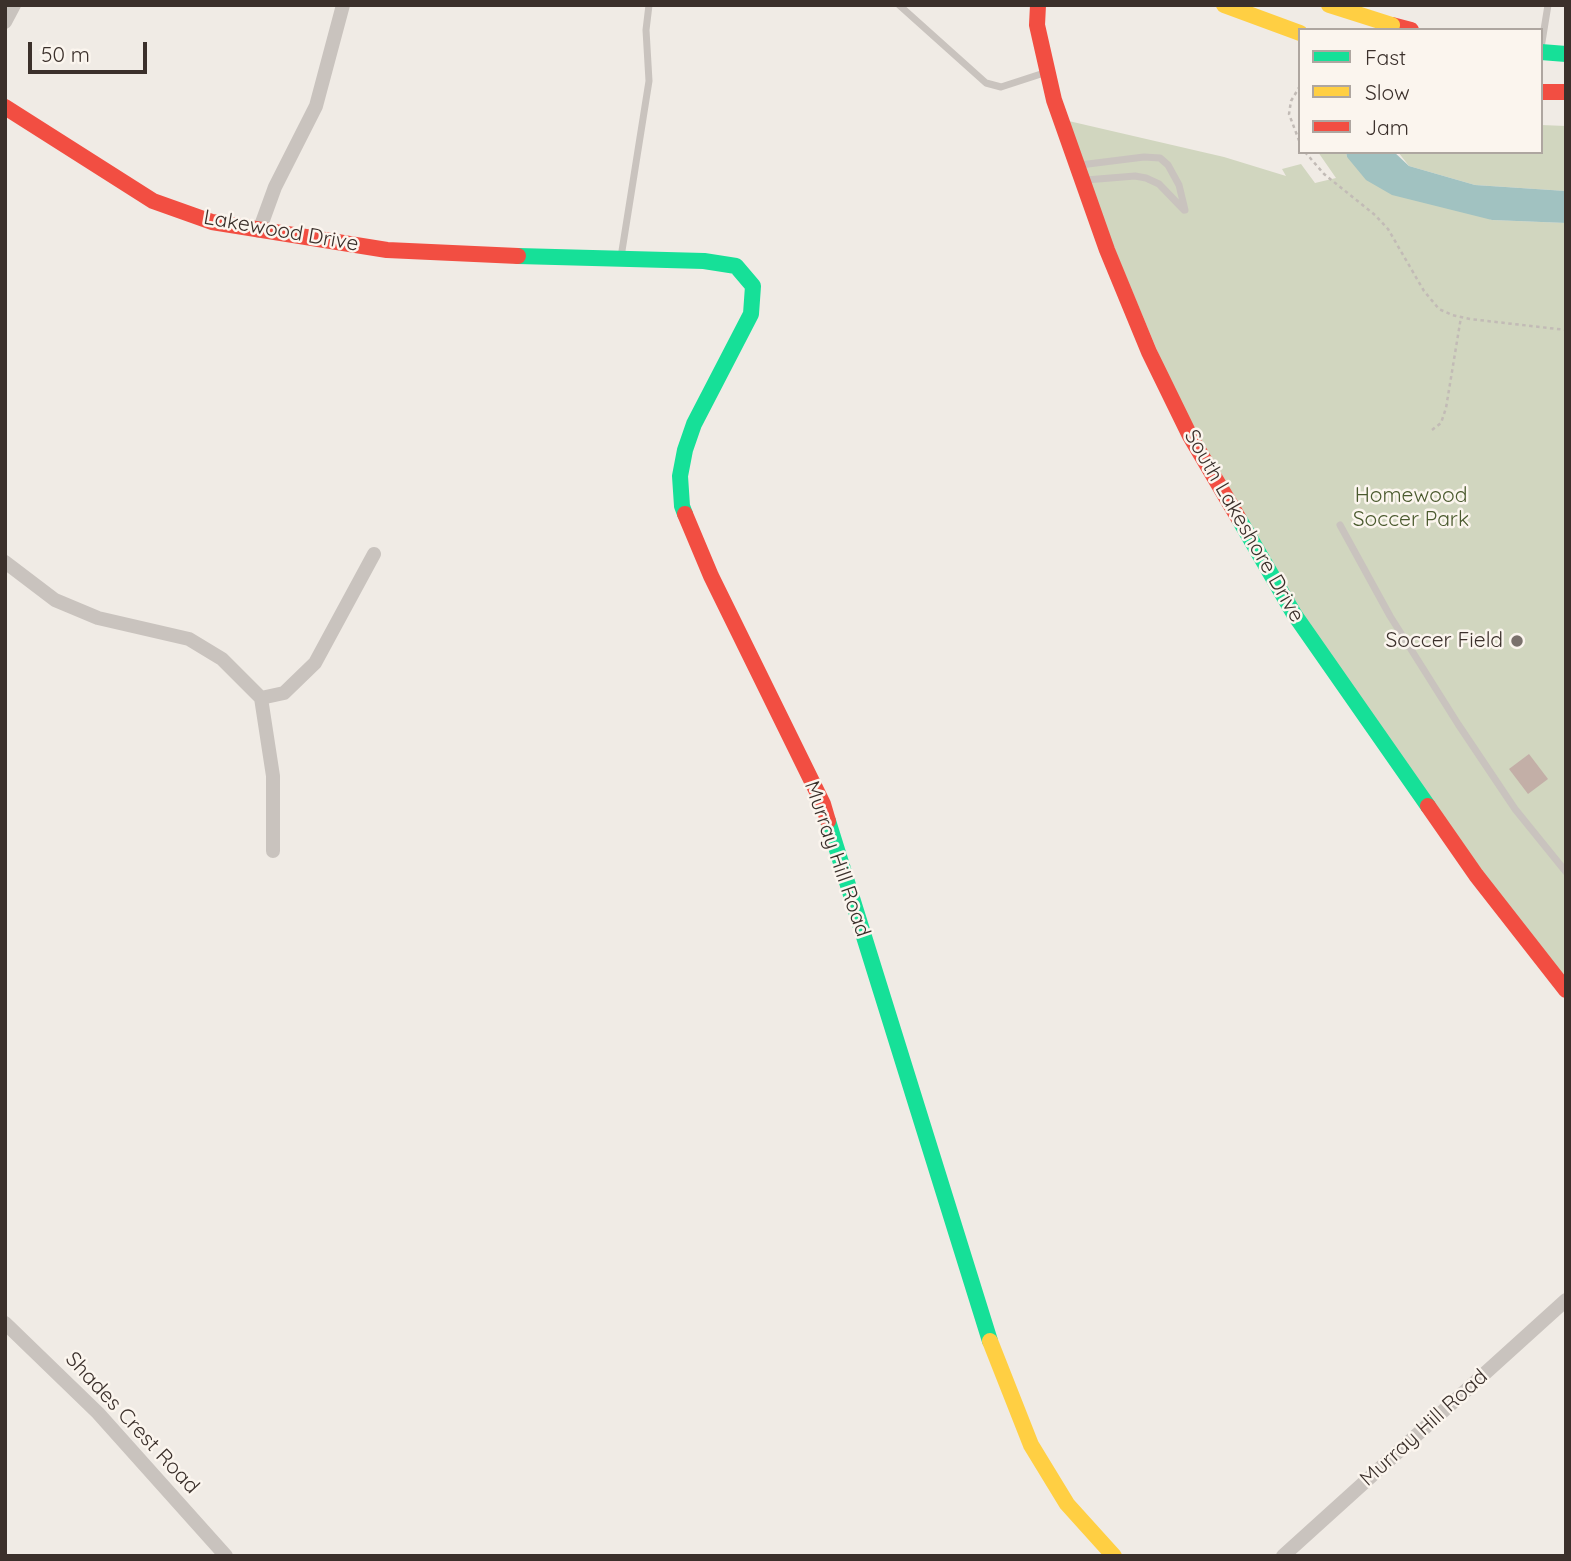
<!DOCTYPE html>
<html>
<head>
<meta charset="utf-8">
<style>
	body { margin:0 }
	#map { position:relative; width:1571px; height:1561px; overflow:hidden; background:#f0ebe5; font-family:Quicksand,sans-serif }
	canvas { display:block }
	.frame { position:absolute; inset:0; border:7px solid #3b302b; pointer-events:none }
	.legend { position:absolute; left:1298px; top:28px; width:245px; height:126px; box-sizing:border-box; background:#fbf5ee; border:2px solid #aea6a0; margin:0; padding:9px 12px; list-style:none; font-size:21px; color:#3b302b }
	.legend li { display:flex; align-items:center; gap:14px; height:35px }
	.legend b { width:35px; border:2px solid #aea6a0 }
	.scale { position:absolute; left:28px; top:42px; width:119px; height:32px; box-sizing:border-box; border:4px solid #3b302b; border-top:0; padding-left:9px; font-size:21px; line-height:24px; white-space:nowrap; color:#3b302b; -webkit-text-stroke:5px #fbf5ee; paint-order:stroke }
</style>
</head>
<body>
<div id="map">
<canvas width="1571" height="1561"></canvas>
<div class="frame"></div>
<ul class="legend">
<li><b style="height:9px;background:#16e098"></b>Fast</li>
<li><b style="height:9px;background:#ffcf43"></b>Slow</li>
<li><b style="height:9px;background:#f24e42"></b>Jam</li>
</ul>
<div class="scale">50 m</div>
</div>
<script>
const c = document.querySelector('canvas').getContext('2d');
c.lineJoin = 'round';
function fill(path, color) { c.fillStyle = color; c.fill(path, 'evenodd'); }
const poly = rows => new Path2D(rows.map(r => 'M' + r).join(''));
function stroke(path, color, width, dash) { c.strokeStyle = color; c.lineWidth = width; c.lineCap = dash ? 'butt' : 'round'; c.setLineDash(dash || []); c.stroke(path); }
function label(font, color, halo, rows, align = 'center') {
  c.font = font + ' Quicksand,sans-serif'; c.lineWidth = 5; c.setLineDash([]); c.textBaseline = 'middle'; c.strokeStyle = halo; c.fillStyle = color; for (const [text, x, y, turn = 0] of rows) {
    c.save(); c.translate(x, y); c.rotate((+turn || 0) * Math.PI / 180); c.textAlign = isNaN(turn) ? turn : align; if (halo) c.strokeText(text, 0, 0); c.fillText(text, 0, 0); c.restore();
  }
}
fill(poly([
	[1060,119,1224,157,1286,176,1282,169,1301,164,1315,183,1336,178,1318,152,1346,152,1347,157,1492,220,1566,223,1566,991,1316,646,1201,455],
	[1541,125,1566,126,1566,191,1475,185,1409,166,1398,152,1541,152]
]), '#d1d6bf');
fill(poly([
	[1346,152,1394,152,1409,166,1475,185,1566,191,1566,223,1492,220,1392,195,1366,180,1347,157]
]), '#a1c2c1');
fill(poly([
	[1529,754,1548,779,1528,794,1509,769]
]), '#c3afa7');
stroke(poly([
	[1300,86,1291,101,1289,114,1300,143],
	[1305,152,1324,174,1375,215,1388,229,1424,291,1439,309,1452,315,1470,319,1566,330],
	[1432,430,1441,423,1446,408,1461,317]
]), '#c2bbb6', 2.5, [3.5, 3.5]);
stroke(poly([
	[899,5,986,83,1001,87,1044,73],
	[1541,48,1548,5],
	[1080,165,1144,157,1160,158,1168,165,1179,185,1185,210],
	[1086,180,1135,176,1146,178,1159,184,1184,210],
	[621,257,649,81,646,30,649,5],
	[1340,525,1390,616,1458,724,1515,809,1566,872]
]), '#c9c3be', 7);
stroke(poly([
	[5,22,14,5],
	[259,231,275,187,316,106,343,5],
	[5,562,55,600,98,618,189,639,222,659,261,698],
	[261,698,284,693,315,663,374,554],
	[261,698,273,776,273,851],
	[5,1323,98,1413,226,1556],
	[1283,1556,1566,1300]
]), '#c9c3be', 14);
stroke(poly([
	[1541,52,1566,54],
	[518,256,704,261,736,266,753,286,751,314,694,424,685,450,680,476,682,506,685,514],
	[1239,519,1294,614,1428,806],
	[828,821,990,1341]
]), '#16e098', 16);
stroke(poly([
	[1224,5,1300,33],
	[990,1341,1031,1445,1067,1504,1114,1556]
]), '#ffcf43', 16);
stroke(poly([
	[1038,5,1037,25,1054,100,1107,250,1149,352,1190,436,1239,519],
	[1392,25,1411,30],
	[1541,92,1566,92],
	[5,107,153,201,212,222,387,250,518,256],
	[685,514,711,576,823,804,828,821],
	[1428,806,1476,875,1566,990]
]), '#f24e42', 16);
stroke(poly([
	[1329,5,1392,25]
]), '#ffcf43', 16);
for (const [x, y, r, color] of [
	[1517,641,7,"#7a716c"]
]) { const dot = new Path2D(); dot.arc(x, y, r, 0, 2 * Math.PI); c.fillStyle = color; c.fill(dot); stroke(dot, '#fbf5ee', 2.5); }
label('21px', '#3b302b', '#fbf5ee', [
	["Lakewood Drive",281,231,10],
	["South Lakeshore Drive",1244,526,60],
	["Murray Hill Road",837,859,71],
	["Shades Crest Road",132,1423,47],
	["Murray Hill Road",1424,1428,-42]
]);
label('21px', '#4a5a2e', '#fbf5ee', [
	["Homewood",1411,496],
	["Soccer Park",1411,520]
]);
label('21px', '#3b302b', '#fbf5ee', [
	["Soccer Field",1503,641]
], 'right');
</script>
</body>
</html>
